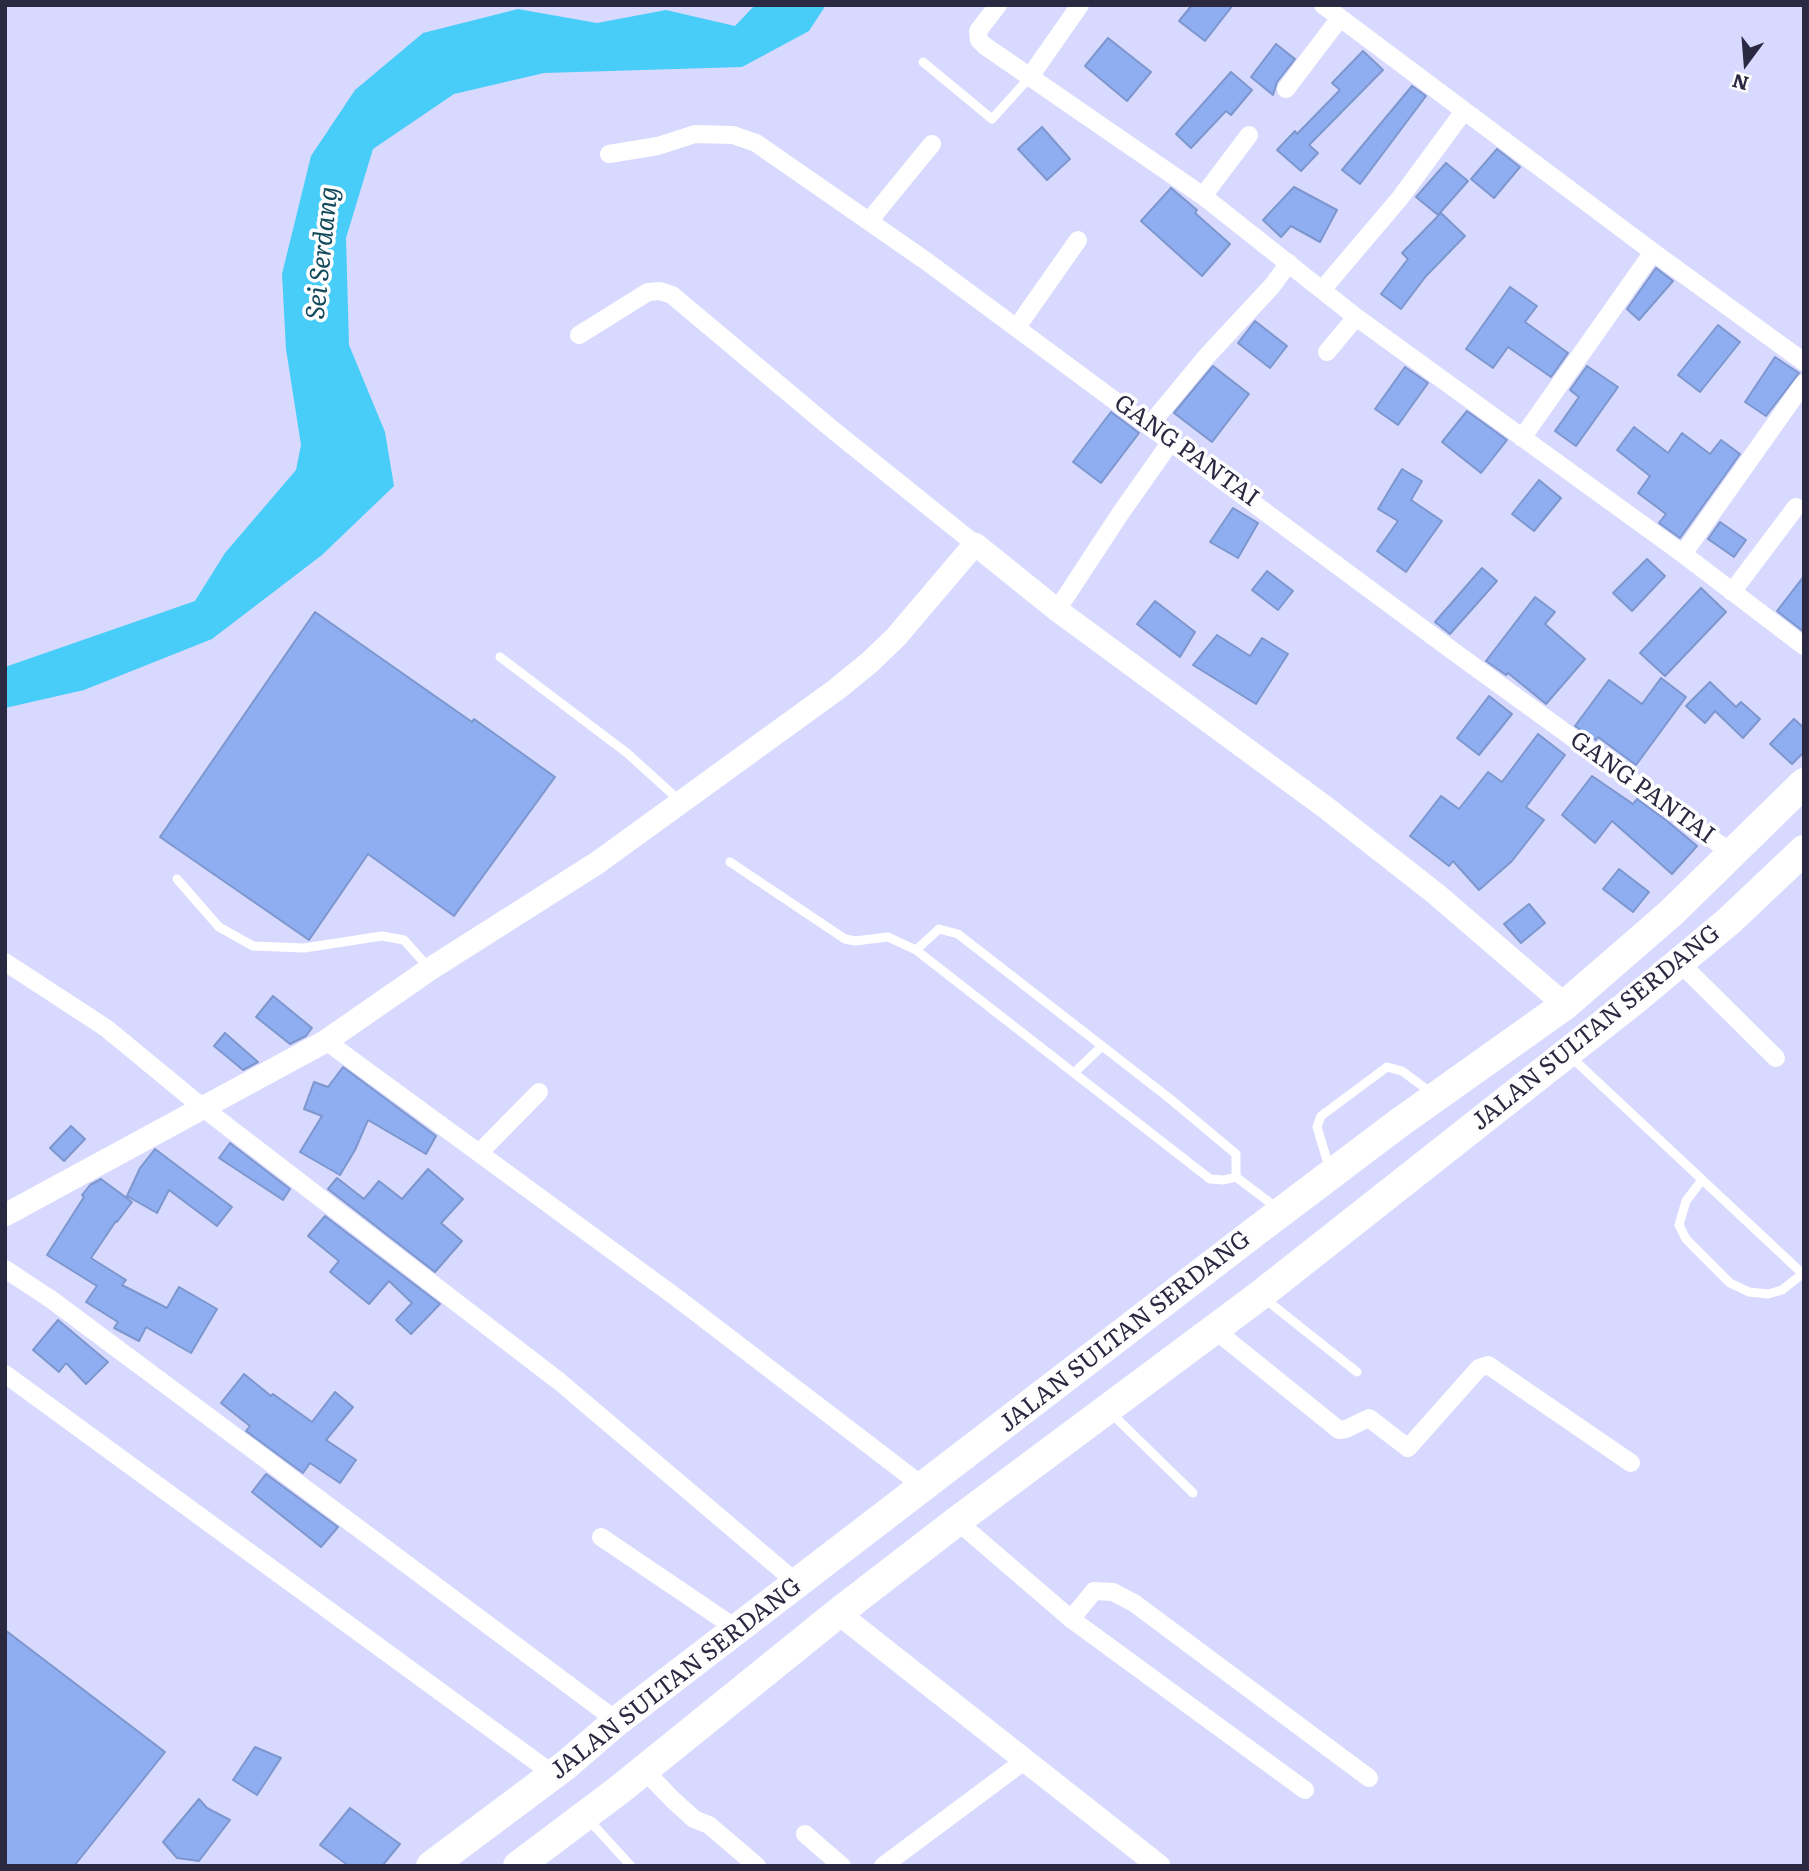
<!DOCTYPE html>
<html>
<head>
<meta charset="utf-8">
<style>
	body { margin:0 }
	#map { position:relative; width:1809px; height:1871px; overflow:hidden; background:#d8d9ff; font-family:Literata,serif }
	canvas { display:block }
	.frame { position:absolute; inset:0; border:7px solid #2a2941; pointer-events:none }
	.north { position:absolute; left:1711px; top:28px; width:70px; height:70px; -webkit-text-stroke:5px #fefefe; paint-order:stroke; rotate:196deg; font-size:19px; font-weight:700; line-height:28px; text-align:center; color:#2a2941 }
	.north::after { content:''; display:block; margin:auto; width:24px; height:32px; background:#2a2941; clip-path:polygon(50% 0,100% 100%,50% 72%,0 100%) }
</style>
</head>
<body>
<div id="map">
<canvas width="1809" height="1871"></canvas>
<div class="frame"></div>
<div class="north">N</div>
</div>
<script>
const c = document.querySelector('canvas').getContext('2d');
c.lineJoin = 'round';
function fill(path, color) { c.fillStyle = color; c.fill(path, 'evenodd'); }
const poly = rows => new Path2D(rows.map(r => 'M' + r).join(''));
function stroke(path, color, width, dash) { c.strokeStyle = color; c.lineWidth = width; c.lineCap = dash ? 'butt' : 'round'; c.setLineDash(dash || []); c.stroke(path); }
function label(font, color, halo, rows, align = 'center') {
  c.font = font + ' Literata,serif'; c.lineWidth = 7; c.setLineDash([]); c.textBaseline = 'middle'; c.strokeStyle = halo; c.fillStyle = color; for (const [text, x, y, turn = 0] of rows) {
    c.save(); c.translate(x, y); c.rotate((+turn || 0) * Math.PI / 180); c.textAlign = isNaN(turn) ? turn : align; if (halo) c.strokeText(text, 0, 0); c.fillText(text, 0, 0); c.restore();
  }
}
fill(poly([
	[755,5,826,5,809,31,742,67,544,73,454,94,373,149,346,238,349,345,385,432,394,486,322,555,212,639,84,690,5,708,5,667,195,601,225,553,296,470,301,445,286,349,282,274,311,156,355,90,423,33,518,9,597,23,666,10,735,26]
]), '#48cdf9');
const building = poly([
	[1192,5,1233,5,1205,41,1179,21,1192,5],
	[1108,38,1151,72,1127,101,1085,66,1108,38],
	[1276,44,1295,59,1277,82,1273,95,1251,77,1276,44],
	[1363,51,1383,70,1309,145,1318,153,1301,171,1277,150,1295,131,1297,134,1340,90,1332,83,1363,51],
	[1231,72,1252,90,1231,115,1226,111,1191,148,1176,134,1231,72],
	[1412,86,1426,96,1360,184,1342,170,1412,86],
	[1042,127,1070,159,1047,180,1018,149,1042,127],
	[1497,149,1520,167,1494,198,1471,179,1497,149],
	[1446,163,1468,181,1438,215,1416,197,1446,163],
	[1294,187,1337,210,1320,242,1291,226,1281,237,1263,220,1294,187],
	[1171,188,1197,210,1195,213,1230,244,1202,276,1141,221,1171,188],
	[1441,213,1465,236,1426,276,1401,309,1381,294,1408,259,1402,253,1441,213],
	[1656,268,1673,281,1639,320,1627,309,1656,268],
	[1510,287,1537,306,1525,322,1568,353,1551,377,1508,347,1493,368,1466,349,1510,287],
	[1255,321,1287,346,1270,368,1238,343,1255,321],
	[1718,325,1740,342,1700,392,1678,375,1718,325],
	[1775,357,1799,373,1766,416,1745,402,1775,357],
	[1213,366,1249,394,1212,442,1174,413,1213,366],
	[1587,366,1618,387,1576,446,1555,431,1579,397,1570,390,1587,366],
	[1405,367,1428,383,1398,425,1375,409,1405,367],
	[1467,411,1507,440,1481,473,1442,442,1467,411],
	[1111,412,1139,433,1101,483,1073,462,1111,412],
	[1634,427,1668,453,1682,433,1710,454,1721,440,1740,454,1680,538,1659,523,1666,514,1638,493,1650,476,1617,450,1634,427],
	[1402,469,1422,481,1411,500,1442,521,1406,572,1377,551,1398,521,1378,509,1402,469],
	[1539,480,1561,498,1534,531,1512,514,1539,480],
	[1233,508,1258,523,1238,558,1210,542,1233,508],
	[1720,522,1746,540,1734,557,1708,539,1720,522],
	[1647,559,1665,576,1632,611,1613,593,1647,559],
	[1482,568,1497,581,1450,634,1435,622,1482,568],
	[1267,571,1293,591,1278,610,1252,590,1267,571],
	[1804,576,1804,632,1777,611,1804,576],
	[1701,588,1726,612,1665,676,1640,653,1701,588],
	[1535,597,1555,612,1545,624,1585,659,1546,704,1508,673,1506,675,1486,661,1535,597],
	[1155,601,1195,632,1180,657,1137,624,1155,601],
	[315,612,472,722,474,719,555,777,454,916,368,854,309,940,160,837,315,612],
	[1217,635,1250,656,1262,638,1288,654,1256,704,1193,665,1217,635],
	[1661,678,1686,697,1636,765,1598,737,1596,740,1575,726,1609,680,1642,704,1661,678],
	[1710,682,1736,707,1741,702,1760,719,1743,738,1715,711,1705,723,1686,706,1710,682],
	[1489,696,1512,714,1479,755,1457,738,1489,696],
	[1794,719,1804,728,1804,752,1792,764,1770,744,1794,719],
	[1538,734,1565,755,1526,807,1544,820,1512,861,1479,890,1453,861,1449,866,1410,836,1441,796,1459,809,1488,772,1502,782,1538,734],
	[1592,776,1633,804,1637,799,1667,821,1697,846,1672,874,1612,821,1595,843,1562,815,1592,776],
	[1619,869,1649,892,1633,912,1603,889,1619,869],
	[1529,904,1545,923,1521,943,1504,924,1529,904],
	[273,996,312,1028,306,1036,290,1044,256,1017,273,996],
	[225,1033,258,1062,243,1070,214,1046,225,1033],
	[343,1067,436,1136,426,1154,368,1120,355,1150,340,1175,300,1152,322,1116,304,1109,314,1082,328,1087,343,1067],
	[71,1126,85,1139,64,1161,50,1148,71,1126],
	[230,1143,290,1189,283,1200,219,1158,230,1143],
	[155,1149,232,1207,217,1226,169,1190,157,1213,127,1196,140,1168,155,1149],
	[428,1169,463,1199,441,1223,462,1241,435,1272,328,1189,337,1178,364,1199,379,1181,402,1199,428,1169],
	[101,1179,132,1202,117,1222,116,1221,91,1258,126,1280,122,1285,167,1308,179,1287,217,1309,191,1353,146,1327,139,1341,114,1328,118,1322,86,1302,97,1286,47,1255,84,1197,82,1195,90,1185,101,1179],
	[325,1216,440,1304,411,1334,396,1320,412,1303,389,1281,369,1304,330,1272,339,1261,308,1236,325,1216],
	[58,1320,108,1362,86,1384,66,1363,59,1372,33,1350,58,1320],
	[244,1374,271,1396,273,1394,312,1422,335,1392,353,1407,326,1440,356,1460,340,1483,310,1463,303,1473,246,1431,250,1426,221,1403,244,1374],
	[266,1474,338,1527,321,1547,252,1492,266,1474],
	[5,1630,165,1752,74,1866,5,1866,5,1630],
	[255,1747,281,1758,257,1795,233,1780,255,1747],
	[199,1799,207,1808,230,1820,199,1861,177,1858,163,1842,199,1799],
	[350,1808,400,1844,382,1866,349,1866,320,1845,350,1808]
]);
fill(building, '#8faef1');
stroke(building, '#7d97ce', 2);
stroke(poly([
	[923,62,992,119,1029,78],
	[500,657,627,753,680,801],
	[730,862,845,939,855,941,888,937,916,950,1210,1179,1224,1180,1236,1177],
	[177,879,219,927,253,946,304,948,382,936,404,940,429,968],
	[916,950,939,929,958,934,1169,1098,1236,1154,1236,1177],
	[1570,1056,1804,1275],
	[1075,1072,1102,1046],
	[1330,1170,1317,1127,1321,1116,1387,1067,1402,1071,1433,1094],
	[1236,1177,1277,1208],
	[1702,1180,1686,1201,1679,1225,1686,1239,1730,1283,1749,1292,1768,1294,1782,1290,1802,1274],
	[1265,1299,1357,1372],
	[1109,1411,1193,1493],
	[587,1818,631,1866]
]), '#fff', 9);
stroke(poly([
	[998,5,978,31,979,40,985,46,1203,196,1356,317,1683,554,1804,646],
	[1323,5,1653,252,1804,362],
	[1029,78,1080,5],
	[1286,89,1340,18],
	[609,154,658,146,695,134,733,135,756,143,926,261,1457,654,1733,854],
	[1203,196,1249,135],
	[869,221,932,144],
	[1322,290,1400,198,1464,111],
	[1017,327,1078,240],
	[579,335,648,292,660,291,672,295,833,430,975,544],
	[1327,352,1356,317],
	[1149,426,1206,357,1272,286,1289,263],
	[1522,438,1653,252],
	[1683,554,1804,383],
	[1732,592,1796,507],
	[1057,610,1120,514,1170,443],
	[5,962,106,1028,202,1107,560,1382,797,1583],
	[1680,963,1776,1058],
	[326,1041,677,1298,924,1487],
	[480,1152,539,1092],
	[5,1269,52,1300,617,1721],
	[1215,1330,1339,1430,1346,1429,1369,1418,1408,1448,1479,1368,1488,1365,1631,1463],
	[5,1374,553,1774],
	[957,1521,1071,1619,1305,1790],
	[601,1537,737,1629],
	[1071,1619,1094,1591,1113,1592,1134,1603,1369,1778],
	[644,1770,673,1800,694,1819,709,1825,757,1866],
	[805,1834,842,1866],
	[883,1866,1024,1761]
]), '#fff', 18);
stroke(poly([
	[5,1215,326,1041,430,969,597,863,837,689,870,662,896,637,975,544,1057,610,1325,807,1436,894,1565,1005],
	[838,1613,1159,1866]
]), '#fff', 23);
stroke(poly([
	[431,1866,566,1765,617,1721,1256,1231,1399,1123,1565,1005,1671,913,1804,783],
	[518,1866,619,1790,838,1613,957,1521,1259,1296,1633,1001,1729,921,1804,850]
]), '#fff', 30);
label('24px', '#2a2941', '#fefefe', [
	["GANG PANTAI",1186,451,36],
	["GANG PANTAI",1642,788,36],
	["JALAN SULTAN SERDANG",1596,1028,-39],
	["JALAN SULTAN SERDANG",1125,1332,-38],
	["JALAN SULTAN SERDANG",676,1679,-38]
]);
label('italic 26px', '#134a5c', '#fefefe', [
	["Sei Serdang",323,253,-84]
]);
</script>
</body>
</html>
